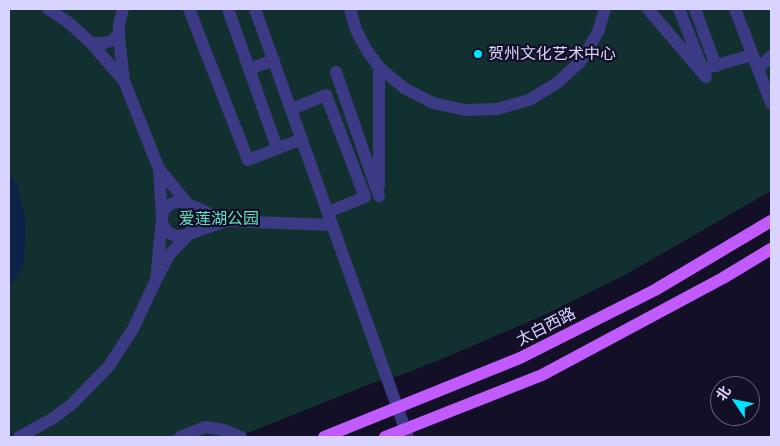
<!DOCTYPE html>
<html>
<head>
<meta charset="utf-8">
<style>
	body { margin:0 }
	#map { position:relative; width:780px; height:446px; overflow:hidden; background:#130f26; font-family:Quicksand,"Noto Sans SC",sans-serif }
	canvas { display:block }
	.frame { position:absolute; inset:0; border:10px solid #d9d4ff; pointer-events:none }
	.north { position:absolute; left:710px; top:376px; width:50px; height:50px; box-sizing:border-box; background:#130f26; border:1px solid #625e7d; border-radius:50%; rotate:304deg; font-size:14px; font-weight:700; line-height:20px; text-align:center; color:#d9d4ff }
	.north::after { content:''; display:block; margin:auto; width:18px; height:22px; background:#00e5ff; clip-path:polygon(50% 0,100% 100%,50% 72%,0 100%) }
</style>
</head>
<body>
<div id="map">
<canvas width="780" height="446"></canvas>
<div class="frame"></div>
<div class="north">北</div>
</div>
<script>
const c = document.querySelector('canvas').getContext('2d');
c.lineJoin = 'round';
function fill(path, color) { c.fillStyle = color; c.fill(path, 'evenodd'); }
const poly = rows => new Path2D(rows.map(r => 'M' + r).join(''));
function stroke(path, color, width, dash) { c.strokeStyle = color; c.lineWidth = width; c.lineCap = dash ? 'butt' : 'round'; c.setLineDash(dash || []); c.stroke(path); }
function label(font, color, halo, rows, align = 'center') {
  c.font = font + ' Quicksand,"Noto Sans SC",sans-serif'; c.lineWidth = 4.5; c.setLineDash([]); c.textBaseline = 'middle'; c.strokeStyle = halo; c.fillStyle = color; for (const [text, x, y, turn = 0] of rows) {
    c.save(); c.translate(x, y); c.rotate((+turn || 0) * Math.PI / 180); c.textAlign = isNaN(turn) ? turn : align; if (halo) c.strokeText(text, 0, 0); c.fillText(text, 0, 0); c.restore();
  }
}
fill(poly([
	[9,9,771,9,771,191,623,276,542,316,437,361,396,377,375,382,238,437,9,437]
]), '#12302f');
fill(poly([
	[9,174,18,186,26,224,24,263,12,285,9,288]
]), '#0c2248');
stroke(poly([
	[48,9,68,22,90,42,124,81,159,169,188,204,226,221],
	[123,9,119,24,119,37,124,81],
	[189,9,248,160,302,139],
	[228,9,277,148],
	[255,9,408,437],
	[350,9,356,30,366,49,379,67,404,88,433,103,465,110,497,109,529,100,557,83,581,61,598,32,605,9],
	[648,9,706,77],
	[679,9,702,67],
	[695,9,716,66],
	[735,9,771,103],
	[91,43,105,43,113,40,119,33],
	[710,67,752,55],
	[249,69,274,60],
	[758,69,771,56],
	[336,72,379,196],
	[292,109,326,95,365,197,328,212],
	[159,169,162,219,156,280,169,255,189,234,226,221,332,225],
	[379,186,379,67],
	'162 219a17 17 0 1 1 34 0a17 17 0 1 1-34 0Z',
	[19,437,52,419,72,404,109,366,133,329,156,280],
	[180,437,205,427,224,430,241,437]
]), '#3d3a85', 12);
stroke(poly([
	[324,437,520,358,655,290,771,221],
	[385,437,542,375,723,278,771,249]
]), '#c25bff', 12);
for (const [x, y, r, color] of [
	[478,54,5,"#00e5ff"]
]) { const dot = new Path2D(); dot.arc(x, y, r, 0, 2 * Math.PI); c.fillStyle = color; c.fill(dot); stroke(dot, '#130f26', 2); }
label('16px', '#d9d4ff', '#130f26', [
	["贺州文化艺术中心",488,54]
], 'left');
label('16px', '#5fe0c0', '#130f26', [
	["爱莲湖公园",219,219]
]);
label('16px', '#d9d4ff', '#130f26', [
	["太白西路",546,327,-27]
]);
</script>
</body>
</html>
